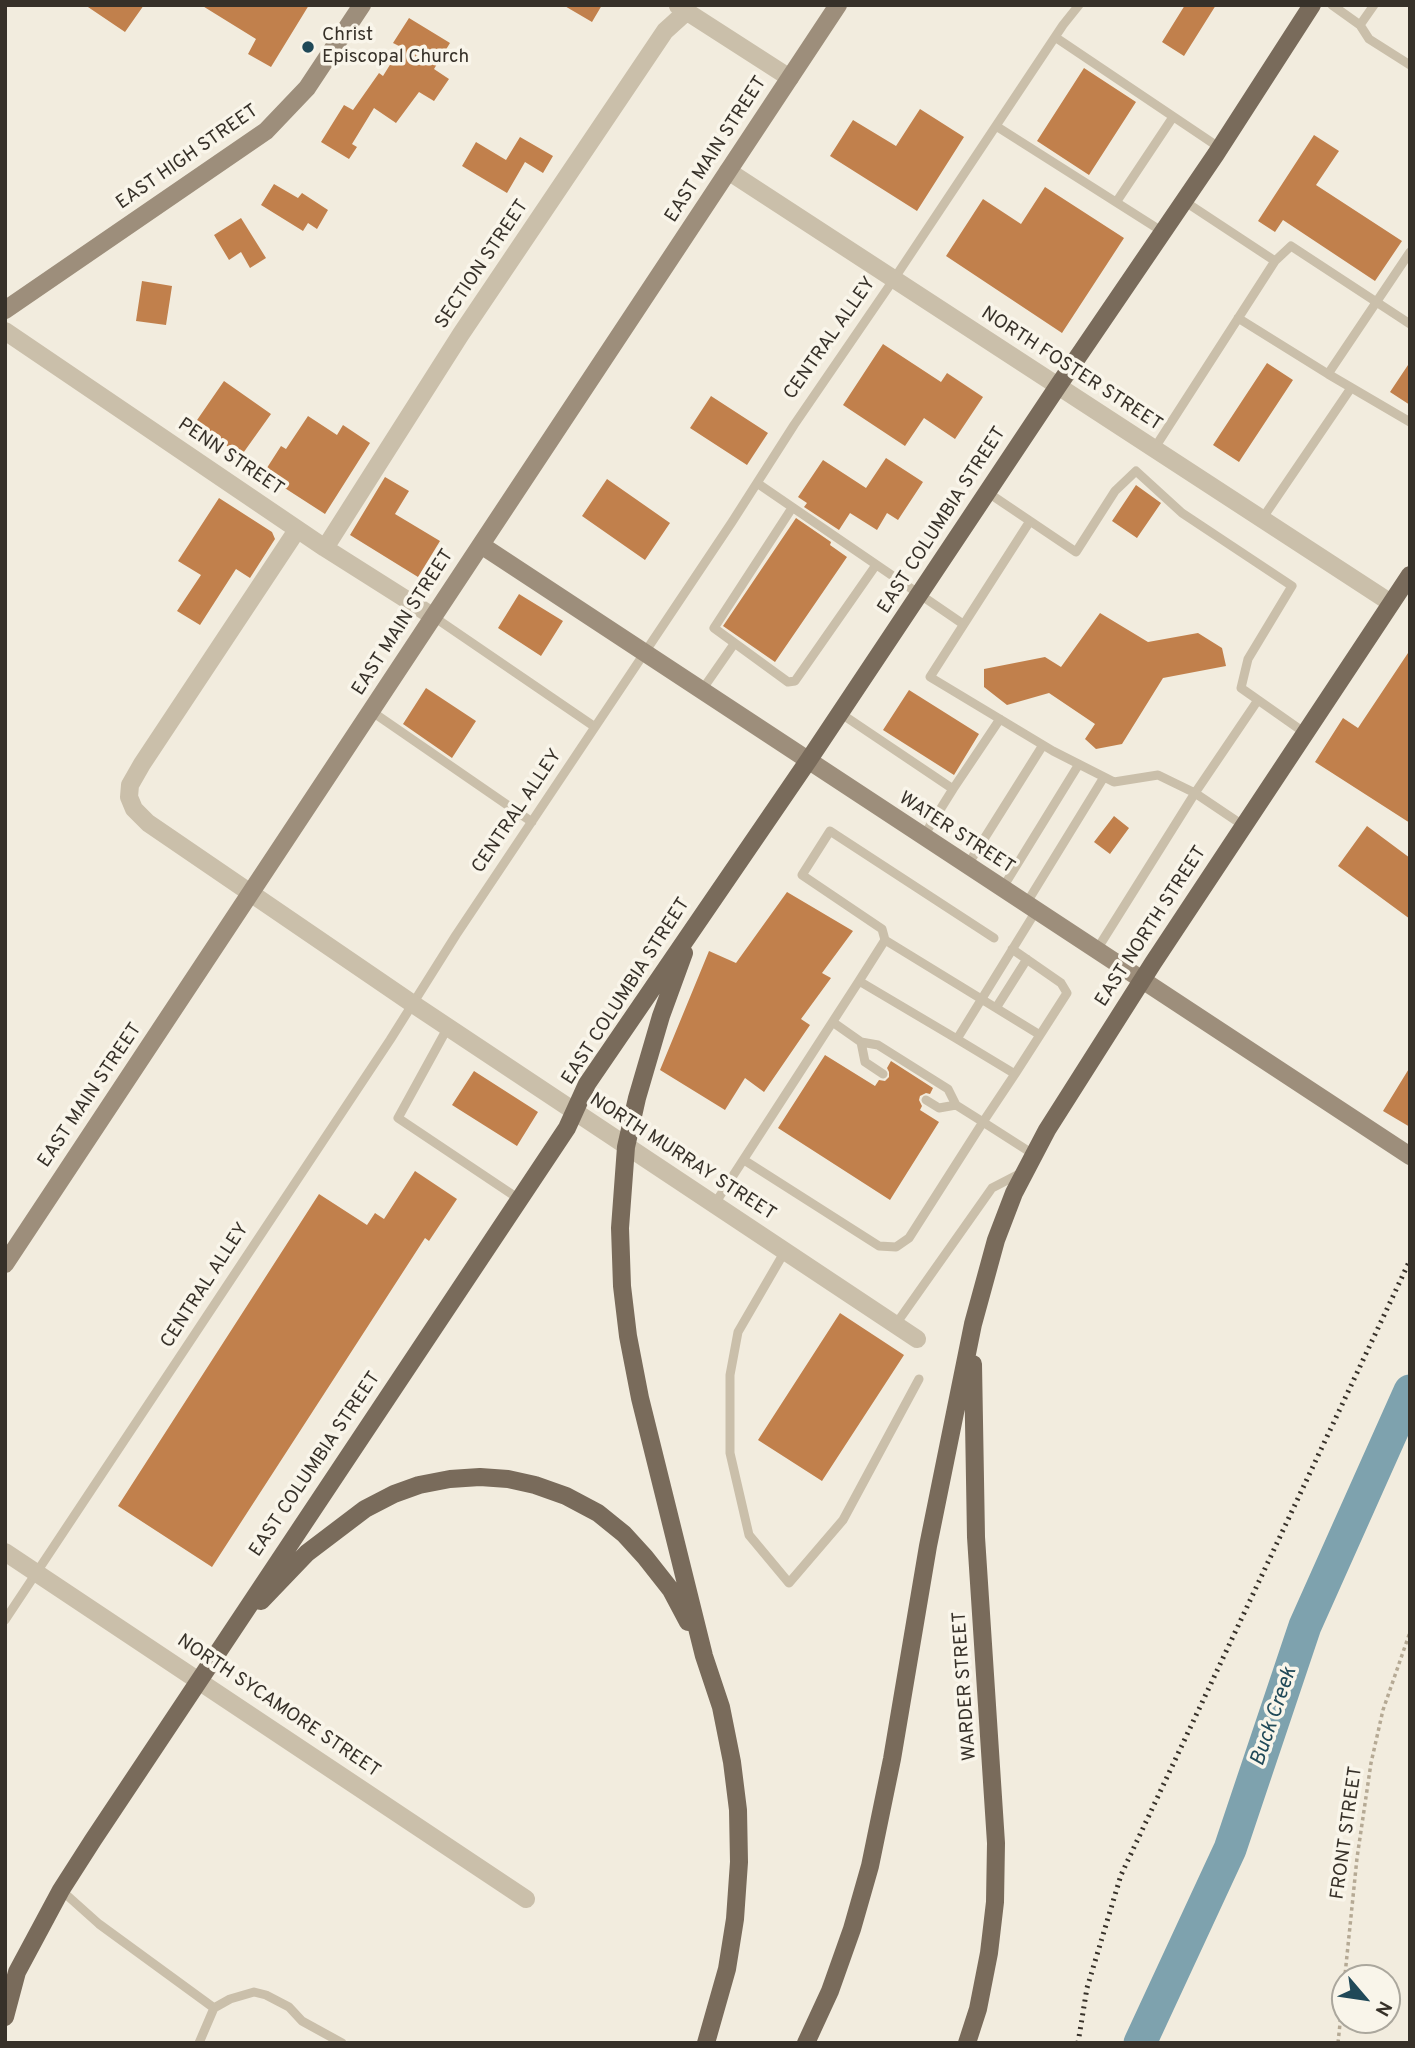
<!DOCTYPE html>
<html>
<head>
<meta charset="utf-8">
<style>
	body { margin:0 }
	#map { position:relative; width:1415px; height:2048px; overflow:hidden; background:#f2ecde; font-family:Overpass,sans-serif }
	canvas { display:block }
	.frame { position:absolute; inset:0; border:7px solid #373129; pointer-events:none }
	.north { position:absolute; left:1331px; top:1964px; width:70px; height:70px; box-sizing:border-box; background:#f9f5ea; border:2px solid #aba79d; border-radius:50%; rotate:119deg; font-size:19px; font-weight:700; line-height:28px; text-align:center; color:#373129 }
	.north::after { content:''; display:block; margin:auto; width:24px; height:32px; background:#204958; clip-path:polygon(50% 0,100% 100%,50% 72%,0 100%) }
</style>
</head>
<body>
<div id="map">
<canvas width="1415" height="2048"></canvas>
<div class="frame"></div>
<div class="north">N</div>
</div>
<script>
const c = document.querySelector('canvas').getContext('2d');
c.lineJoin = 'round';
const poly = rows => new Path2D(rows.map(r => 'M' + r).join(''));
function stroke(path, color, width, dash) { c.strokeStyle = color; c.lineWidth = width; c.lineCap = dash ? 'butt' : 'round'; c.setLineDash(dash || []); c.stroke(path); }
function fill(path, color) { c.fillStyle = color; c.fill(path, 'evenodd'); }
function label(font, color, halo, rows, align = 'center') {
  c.font = font + ' Overpass,sans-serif'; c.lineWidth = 7; c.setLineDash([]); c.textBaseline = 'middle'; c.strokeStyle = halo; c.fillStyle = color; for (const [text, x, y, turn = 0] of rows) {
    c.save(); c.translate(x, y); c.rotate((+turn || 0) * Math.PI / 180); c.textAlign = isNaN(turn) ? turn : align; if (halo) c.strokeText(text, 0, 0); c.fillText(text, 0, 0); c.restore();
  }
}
stroke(poly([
	[1140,2043,1230,1849,1305,1626,1410,1391]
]), '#7ea2ae', 33);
fill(poly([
	[85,5,144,5,125,32],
	[201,5,309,5,271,67,248,54,256,39],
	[563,5,602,5,592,22],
	[1185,5,1216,5,1184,56,1162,42],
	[409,18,450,43,434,69,449,79,434,101,419,92,396,123,374,108,352,144,357,147,349,159,321,142,344,105,353,110,379,73,383,76,401,47,393,43],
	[1084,68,1136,102,1089,175,1037,141],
	[920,109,964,137,917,211,830,156,853,120,896,146],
	[1314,135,1339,151,1316,185,1402,241,1375,281,1283,220,1275,232,1258,221],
	[520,137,553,156,543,173,525,162,507,193,462,166,476,142,506,160],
	[274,184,298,198,302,193,328,210,317,229,308,223,303,231,261,205],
	[1045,187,1124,238,1062,333,946,256,983,199,1021,224],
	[241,218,266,258,250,268,241,252,229,260,214,235],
	[142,281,172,286,166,325,136,321],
	[883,344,941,382,947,373,983,397,955,439,924,418,905,446,843,405],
	[1410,362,1410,405,1390,392],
	[1267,363,1293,380,1239,462,1213,445],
	[224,381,271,414,241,456,195,423],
	[711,396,768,433,747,465,690,428],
	[308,416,337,435,343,425,370,443,325,514,263,474,281,446,286,449],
	[886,458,923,482,898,520,887,513,877,530,850,513,839,530,804,507,807,503,798,497,823,460,866,488],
	[385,477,409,491,395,514,440,541,418,577,350,535],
	[607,479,670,523,645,560,582,516],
	[1136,485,1161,503,1137,538,1112,521],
	[219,498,272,532,275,539,250,578,236,569,200,625,177,611,201,575,178,561],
	[796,518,831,542,830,545,847,557,775,662,723,626],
	[519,594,563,621,541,656,498,628],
	[1100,613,1148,642,1198,633,1222,648,1226,666,1163,678,1122,744,1096,749,1085,739,1095,724,1049,693,1007,705,984,687,984,669,1045,657,1061,667],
	[1410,650,1410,823,1315,762,1343,718,1358,728],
	[426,688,476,721,452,758,403,724],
	[909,690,979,734,954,775,883,730],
	[1114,816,1129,828,1110,854,1094,842],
	[1367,826,1410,858,1410,919,1338,866],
	[787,892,853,931,822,973,831,978,801,1019,810,1025,764,1092,745,1078,725,1110,660,1070,709,951,736,963],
	[825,1055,875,1086,879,1080,885,1081,889,1077,889,1072,887,1068,891,1061,933,1088,930,1094,926,1093,920,1096,919,1100,922,1106,920,1110,939,1122,890,1200,778,1128],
	[1410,1067,1410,1127,1383,1111],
	[474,1071,538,1112,517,1146,452,1105],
	[415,1171,457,1199,429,1241,425,1238,212,1567,118,1506,319,1194,367,1225,375,1213,384,1219],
	[840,1313,904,1355,822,1481,758,1440]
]), '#c1804c');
stroke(poly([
	[1338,2043,1357,1858,1371,1763,1383,1710,1410,1632]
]), '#b5a994', 3.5, [3.5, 3.5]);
stroke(poly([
	[1332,5,1360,25,1369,39,1410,65],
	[1360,25,1374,5],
	[1055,37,1220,148],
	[996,126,1163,232],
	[1117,201,1173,117],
	[1410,252,1328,374,1410,422],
	[1275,261,1291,246,1410,324],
	[1238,318,1328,374],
	[1154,449,1275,261,1184,201],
	[757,483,963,624],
	[987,492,1030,521],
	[792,508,714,628,788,682,795,681,876,565],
	[1262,519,1351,388],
	[434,617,595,727],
	[702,690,734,644],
	[371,711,532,822],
	[840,713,953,789],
	[1244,826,1195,793,1158,775,1114,782,1053,751,930,677,1030,521,1076,552,1115,491,1136,471,1182,513,1292,586,1248,659,1241,688,1305,733],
	[923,837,953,789,1000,719],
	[967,866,1043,745],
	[1002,889,1079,764],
	[1026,904,1104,777],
	[885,940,996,1008,1027,959],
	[1012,949,1061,983,1067,993,1015,1074],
	[1096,951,1195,793,1258,700],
	[859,981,885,940,882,929,802,875,830,831,994,938],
	[996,1008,1040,1035],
	[834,1023,861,1042,878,1045,948,1089,956,1105],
	[448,1027,398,1118,519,1199],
	[957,1039,1015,1074,983,1122,1033,1154],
	[861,1042,865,1062,883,1074],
	[744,1160,879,1246,896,1247,909,1238,983,1122,956,1105,939,1108,926,1100],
	[714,1205,859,981,957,1039,1036,911],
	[785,1251,738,1332,730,1375,730,1453,749,1535,789,1583,843,1520,919,1379],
	[896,1324,992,1188,1023,1172],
	[5,1620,390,1040,456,935,732,522,794,425,894,279,1063,25,1079,5],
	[61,1890,99,1924,214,2008,199,2043],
	[214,2008,230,1999,254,1992,266,1995,289,2007,302,2021,342,2043]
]), '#cabfaa', 9);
stroke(poly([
	[678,6,790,78],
	[728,171,1391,603],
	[5,331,325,548,434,617],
	[297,530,142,764,130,785,129,797,134,809,148,823,413,1004,917,1339],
	[325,548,461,334,665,31,686,12],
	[5,1552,526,1899]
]), '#cabfaa', 18);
stroke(poly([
	[5,310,266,131,307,88,362,5],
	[481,545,1410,1156],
	[5,1264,838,5]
]), '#9d8e7b', 18);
stroke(poly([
	[684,953,661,1016,637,1098,626,1147,620,1228,622,1286,628,1336,640,1398,704,1656,721,1707,732,1762,738,1810,739,1862,735,1919,727,1969,706,2043],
	[261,1601,307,1553,365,1509,394,1494,419,1485,450,1479,480,1477,508,1479,535,1485,566,1496,598,1513,624,1534,645,1557,671,1590,688,1622],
	[5,2017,17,1972,61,1890,93,1840,567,1128,587,1084,808,761,1058,386,1216,154,1312,5],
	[806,2043,830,1991,852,1929,870,1866,892,1759,928,1546,973,1324,996,1240,1014,1193,1047,1130,1153,963,1410,575],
	[967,2043,978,2009,989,1953,995,1902,996,1843,976,1537,973,1364]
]), '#796b5b', 18);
stroke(poly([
	[1078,2043,1087,1988,1121,1875,1410,1260]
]), '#373129', 5, [2, 5]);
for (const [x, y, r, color] of [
	[308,47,7,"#204958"]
]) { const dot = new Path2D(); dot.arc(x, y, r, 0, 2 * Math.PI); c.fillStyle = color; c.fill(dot); stroke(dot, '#f9f5ea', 2.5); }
label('19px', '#373129', '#f9f5ea', [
	["Christ",322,36],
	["Episcopal Church",322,58]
], 'left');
label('19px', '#373129', '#f9f5ea', [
	["EAST MAIN STREET",717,150,-57],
	["EAST HIGH STREET",188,158,-35],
	["SECTION STREET",483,265,-56],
	["CENTRAL ALLEY",831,339,-55],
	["NORTH FOSTER STREET",1071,370,33],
	["PENN STREET",230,458,34],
	["EAST COLUMBIA STREET",943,521,-57],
	["EAST MAIN STREET",404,623,-57],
	["CENTRAL ALLEY",518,812,-56],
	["WATER STREET",956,834,33],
	["EAST NORTH STREET",1152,927,-57],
	["EAST COLUMBIA STREET",627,992,-57],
	["EAST MAIN STREET",91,1096,-56],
	["NORTH MURRAY STREET",682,1158,33],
	["CENTRAL ALLEY",206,1286,-57],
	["EAST COLUMBIA STREET",316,1465,-56],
	["WARDER STREET",966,1686,-94],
	["NORTH SYCAMORE STREET",278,1707,34],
	["FRONT STREET",1348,1833,-82]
]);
label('italic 21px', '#204958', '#f9f5ea', [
	["Buck Creek",1275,1717,-71]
]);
</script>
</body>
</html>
